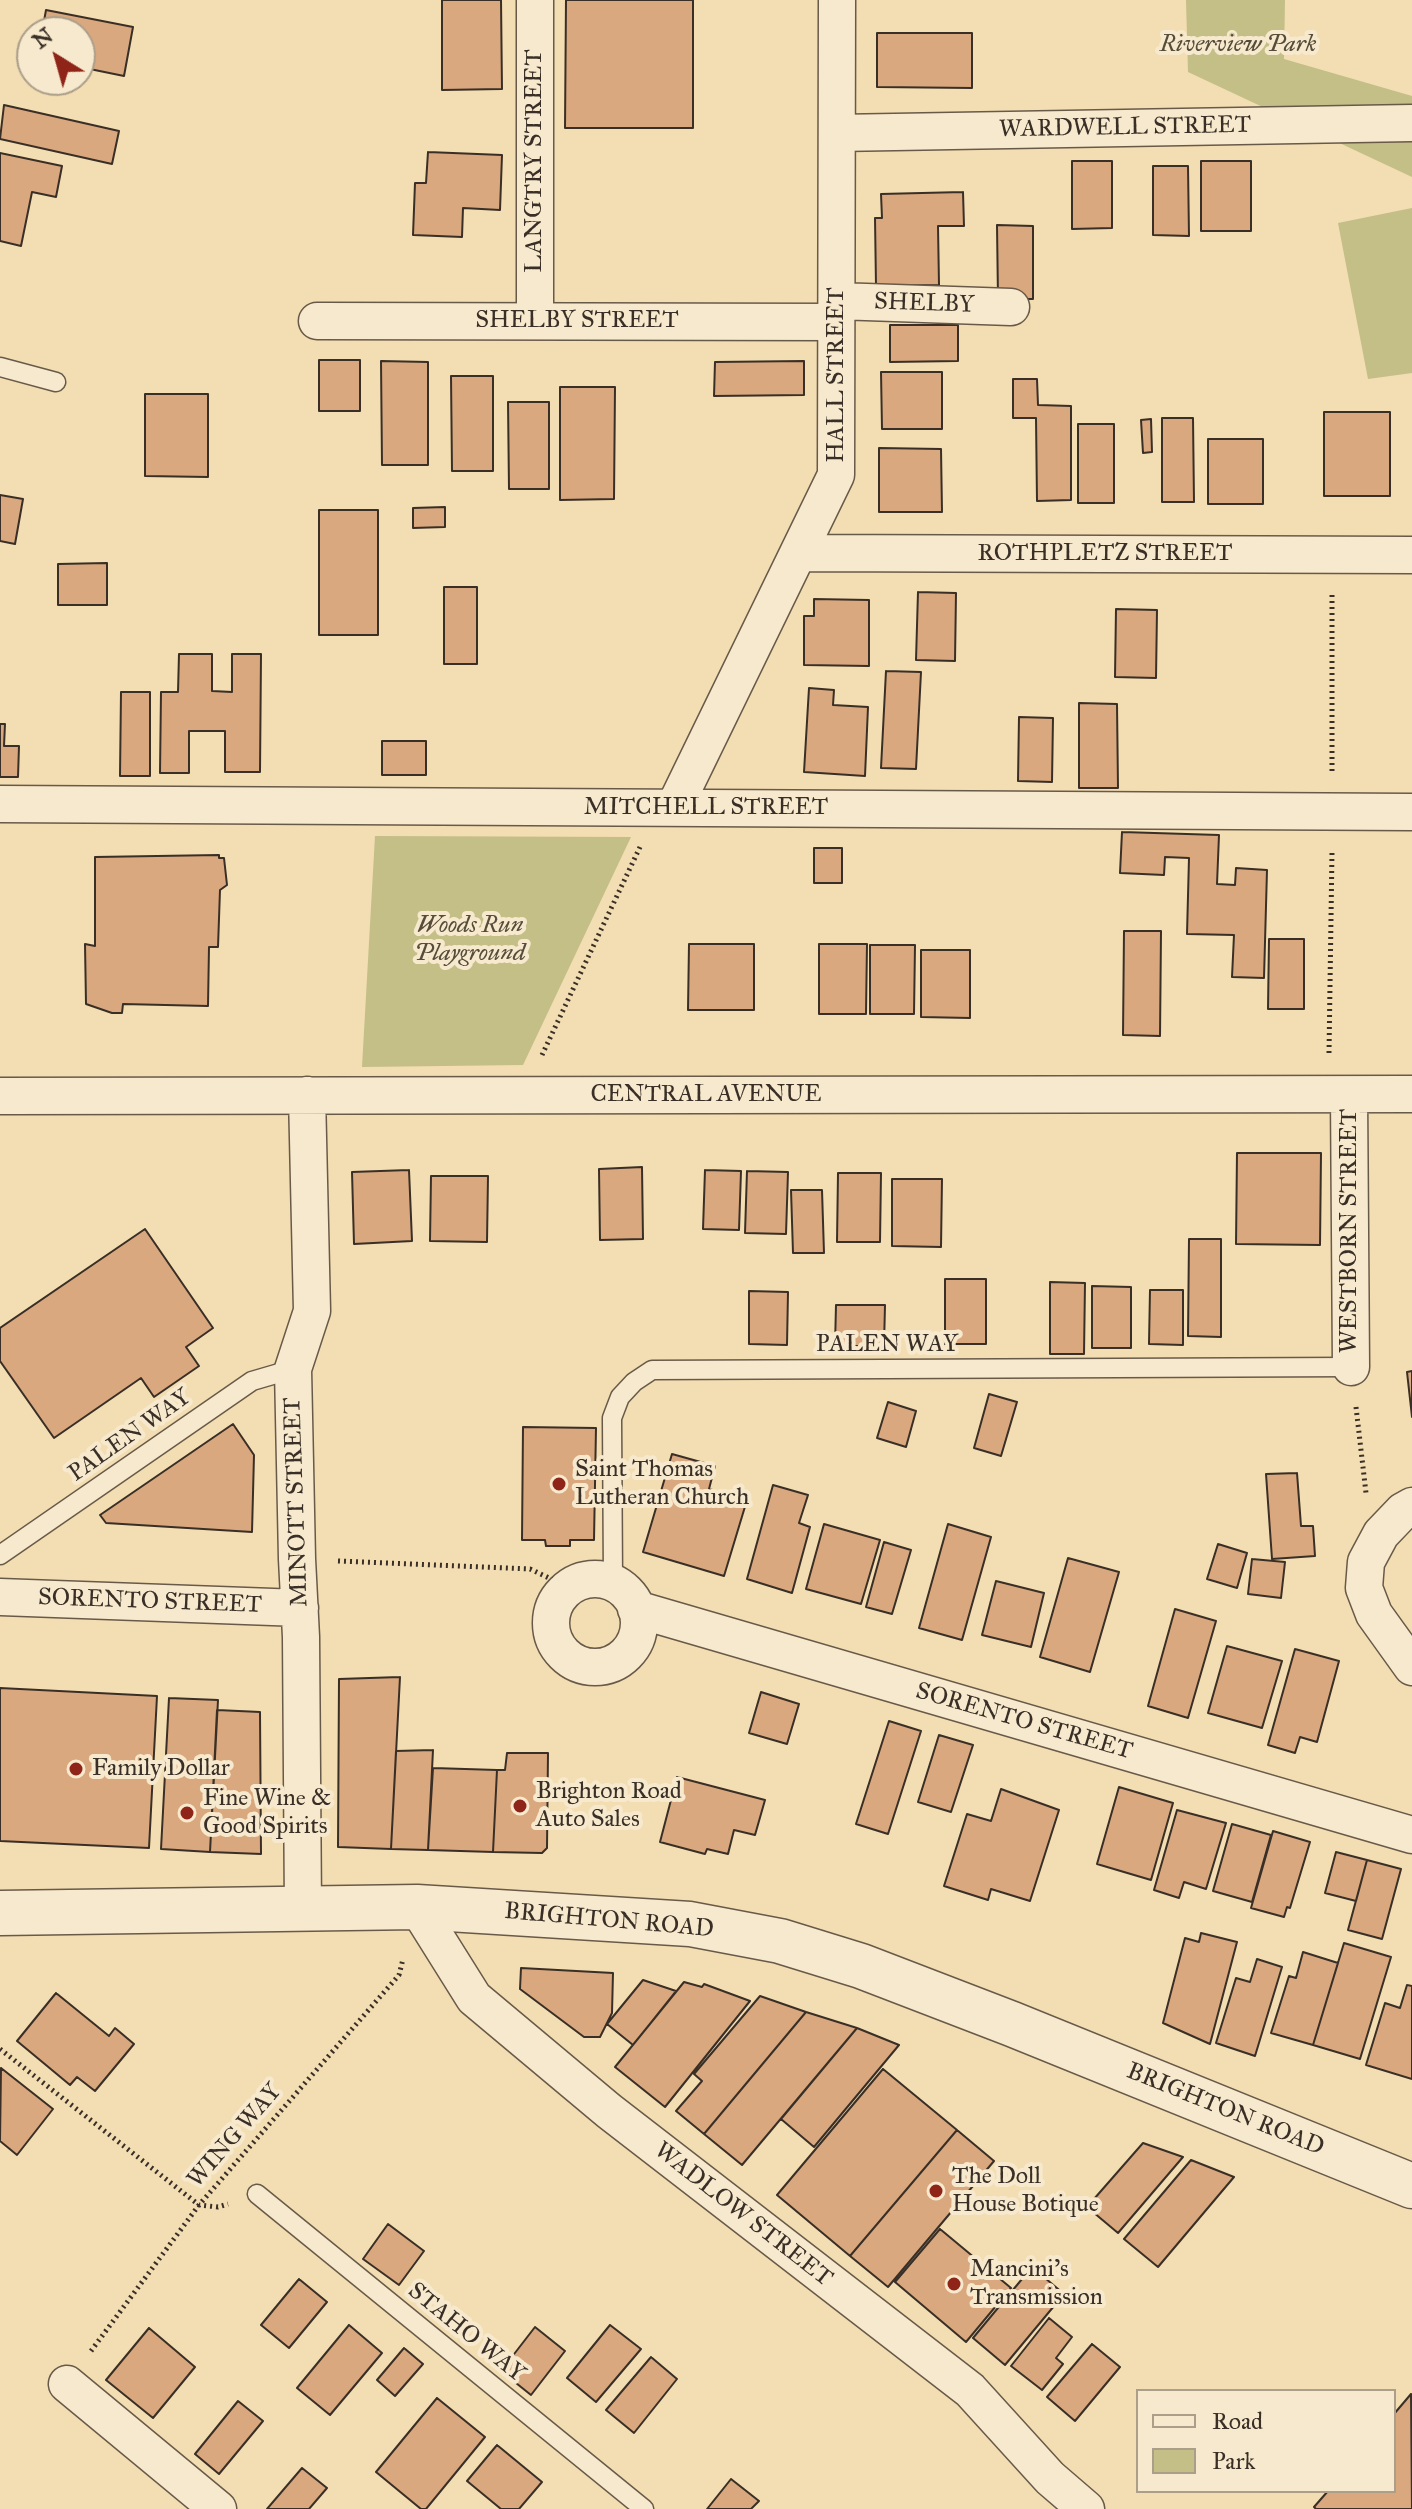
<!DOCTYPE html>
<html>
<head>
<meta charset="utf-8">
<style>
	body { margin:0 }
	#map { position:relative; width:1412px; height:2509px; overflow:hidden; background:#f3ddb2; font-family:"IM FELL Great Primer",serif }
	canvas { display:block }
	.legend { position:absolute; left:1136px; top:2389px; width:260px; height:104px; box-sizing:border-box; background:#f7e9cd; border:2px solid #ab9f8a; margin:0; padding:10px 14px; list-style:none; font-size:24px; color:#392f26 }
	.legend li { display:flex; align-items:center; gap:16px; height:40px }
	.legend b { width:40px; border:2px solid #ab9f8a }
	.north { position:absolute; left:16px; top:16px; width:80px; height:80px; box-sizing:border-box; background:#f7e9cd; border:2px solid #ab9f8a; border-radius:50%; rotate:323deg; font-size:22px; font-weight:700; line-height:32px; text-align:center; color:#392f26 }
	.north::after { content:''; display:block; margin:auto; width:28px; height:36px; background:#8f2418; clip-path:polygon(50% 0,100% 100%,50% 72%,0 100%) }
</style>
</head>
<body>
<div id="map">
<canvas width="1412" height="2509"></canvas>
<ul class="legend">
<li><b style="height:10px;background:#f7e9cd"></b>Road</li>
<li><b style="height:22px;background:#c3bf87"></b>Park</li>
</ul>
<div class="north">N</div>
</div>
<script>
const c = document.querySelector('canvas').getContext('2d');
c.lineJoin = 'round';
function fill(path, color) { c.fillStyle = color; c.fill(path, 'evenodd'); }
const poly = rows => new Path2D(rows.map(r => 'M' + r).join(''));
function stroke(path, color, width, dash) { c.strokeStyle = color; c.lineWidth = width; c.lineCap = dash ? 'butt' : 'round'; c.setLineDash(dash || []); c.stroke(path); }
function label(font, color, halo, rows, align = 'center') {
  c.font = font + ' "IM FELL Great Primer",serif'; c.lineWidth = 8; c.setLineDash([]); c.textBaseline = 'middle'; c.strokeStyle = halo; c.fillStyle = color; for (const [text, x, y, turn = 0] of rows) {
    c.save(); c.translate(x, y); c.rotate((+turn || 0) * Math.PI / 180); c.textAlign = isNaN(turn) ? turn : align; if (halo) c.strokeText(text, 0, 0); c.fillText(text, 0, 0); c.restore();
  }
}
fill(poly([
	[1186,0,1285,0,1284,59,1412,96,1412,177,1188,72],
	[1412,208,1412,373,1368,379,1338,223],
	[375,836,631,837,523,1065,362,1067]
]), '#c3bf87');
const building = poly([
	[442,0,501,0,502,89,442,90,442,0],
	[566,0,693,0,693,128,565,128,566,0],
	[46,10,133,27,124,76,80,67,80,32,42,32,46,10],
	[877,33,972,33,972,88,877,87,877,33],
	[4,105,119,131,112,164,0,139,4,105],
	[428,152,502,155,500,210,463,208,462,237,413,235,415,183,426,183,428,152],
	[0,153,62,166,56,197,32,192,21,246,0,241,0,153],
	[1072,161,1112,161,1112,228,1072,229,1072,161],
	[1201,161,1251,161,1251,231,1201,231,1201,161],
	[1153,166,1188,166,1189,236,1153,235,1153,166],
	[963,192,964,226,938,226,939,285,876,286,875,218,882,218,881,194,963,192],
	[997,225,1033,226,1033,299,998,299,997,225],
	[890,325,958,325,958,361,890,362,890,325],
	[319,360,360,360,360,411,319,411,319,360],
	[381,361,428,362,428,465,382,465,381,361],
	[804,361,804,395,714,396,715,362,804,361],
	[881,372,942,372,942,429,882,429,881,372],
	[451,376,493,376,493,471,452,471,451,376],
	[1013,379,1037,379,1038,405,1071,406,1071,500,1037,501,1036,418,1013,418,1013,379],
	[560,387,615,387,614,499,560,500,560,387],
	[145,394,208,394,208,477,145,476,145,394],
	[508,402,549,402,549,489,509,489,508,402],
	[1324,412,1390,412,1390,496,1324,496,1324,412],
	[1162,418,1193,418,1194,502,1162,502,1162,418],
	[1151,419,1152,452,1143,453,1141,420,1151,419],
	[1078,424,1114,424,1114,503,1078,503,1078,424],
	[1208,439,1263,439,1263,504,1208,504,1208,439],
	[879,448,941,449,942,512,879,512,879,448],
	[0,495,23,499,15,544,0,541,0,495],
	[445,507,445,527,413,528,413,508,445,507],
	[319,510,378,510,378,635,319,635,319,510],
	[107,563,107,605,58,605,58,564,107,563],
	[444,587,477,587,477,664,444,664,444,587],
	[918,592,956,593,955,661,916,660,918,592],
	[814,599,869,600,869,666,804,665,804,616,814,616,814,599],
	[1116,609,1157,610,1156,678,1115,677,1116,609],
	[179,654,212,654,212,691,232,692,232,654,261,654,260,772,225,772,225,731,189,731,189,773,160,773,161,692,178,692,179,654],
	[886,671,921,672,916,769,881,768,886,671],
	[809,688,834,690,833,705,868,707,865,776,804,772,809,688],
	[121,692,150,692,150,776,120,776,121,692],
	[1079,703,1117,704,1118,788,1079,788,1079,703],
	[1019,717,1053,718,1052,782,1018,781,1019,717],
	[0,724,5,724,4,746,19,746,18,777,0,777,0,724],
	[382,741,426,741,426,775,382,775,382,741],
	[1122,832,1219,835,1217,884,1235,885,1236,868,1267,870,1264,978,1232,977,1234,935,1187,934,1189,858,1165,857,1164,875,1120,873,1122,832],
	[814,848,842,848,842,883,814,883,814,848],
	[219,855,219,858,224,858,227,885,220,890,218,947,209,947,208,1006,123,1004,122,1013,112,1013,86,1004,85,944,95,946,95,857,219,855],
	[1124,931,1161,931,1160,1036,1123,1035,1124,931],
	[1269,939,1304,939,1304,1009,1268,1009,1269,939],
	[689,944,754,944,754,1010,688,1010,689,944],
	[819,944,867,944,866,1014,819,1014,819,944],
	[870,945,915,945,914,1014,870,1014,870,945],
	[921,950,970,950,970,1018,921,1017,921,950],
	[1237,1153,1321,1153,1320,1245,1236,1244,1237,1153],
	[642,1167,643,1239,600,1240,599,1169,642,1167],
	[409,1170,412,1241,354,1244,352,1172,409,1170],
	[705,1170,741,1171,739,1230,703,1229,705,1170],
	[747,1171,788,1172,786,1234,745,1233,747,1171],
	[838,1173,881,1173,880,1242,837,1242,838,1173],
	[431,1176,488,1176,487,1242,430,1241,431,1176],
	[892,1179,942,1179,941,1247,892,1246,892,1179],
	[791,1190,822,1190,824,1253,793,1253,791,1190],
	[145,1229,213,1328,186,1347,199,1366,154,1397,141,1378,54,1438,0,1361,0,1328,145,1229],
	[1189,1239,1221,1239,1221,1337,1188,1336,1189,1239],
	[945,1279,986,1279,986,1344,945,1344,945,1279],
	[1050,1282,1085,1283,1084,1354,1050,1354,1050,1282],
	[1092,1286,1131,1287,1131,1348,1092,1348,1092,1286],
	[1150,1290,1183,1290,1183,1345,1149,1344,1150,1290],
	[749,1291,788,1292,787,1345,749,1344,749,1291],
	[836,1305,885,1305,884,1346,835,1346,836,1305],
	[1412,1371,1412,1417,1407,1372,1412,1371],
	[989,1394,1017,1402,1001,1456,974,1448,989,1394],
	[888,1402,916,1411,906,1447,877,1438,888,1402],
	[233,1424,254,1455,252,1532,106,1523,100,1515,233,1424],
	[523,1427,596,1428,594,1540,570,1540,570,1546,546,1546,545,1540,522,1540,523,1427],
	[672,1454,715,1466,709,1489,747,1500,724,1576,643,1552,672,1454],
	[1297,1473,1301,1526,1313,1526,1315,1556,1272,1559,1266,1474,1297,1473],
	[773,1485,808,1495,799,1523,810,1527,792,1593,747,1579,773,1485],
	[824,1524,880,1540,861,1604,806,1589,824,1524],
	[948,1524,991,1537,962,1640,919,1628,948,1524],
	[884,1542,911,1550,892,1614,866,1607,884,1542],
	[1218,1544,1247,1553,1237,1588,1207,1579,1218,1544],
	[1068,1558,1119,1572,1090,1672,1040,1657,1068,1558],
	[1252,1559,1285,1562,1281,1598,1248,1594,1252,1559],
	[996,1581,1044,1593,1031,1647,982,1635,996,1581],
	[1175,1609,1216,1621,1188,1718,1148,1706,1175,1609],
	[1227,1646,1282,1661,1262,1728,1208,1713,1227,1646],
	[1295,1649,1339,1661,1317,1742,1300,1737,1295,1753,1268,1745,1295,1649],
	[400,1677,391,1849,338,1847,339,1679,400,1677],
	[0,1688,157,1696,149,1848,0,1841,0,1688],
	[761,1692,799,1704,787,1744,749,1733,761,1692],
	[169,1698,218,1700,210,1852,161,1849,169,1698],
	[217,1710,260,1712,261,1854,210,1852,217,1710],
	[889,1721,921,1731,888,1834,856,1824,889,1721],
	[939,1735,973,1745,951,1812,918,1802,939,1735],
	[433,1750,428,1850,391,1849,396,1751,433,1750],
	[507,1753,548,1753,547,1848,542,1853,493,1852,497,1770,505,1770,507,1753],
	[433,1768,497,1770,493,1852,428,1850,433,1768],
	[677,1777,765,1800,755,1835,734,1830,728,1854,707,1849,705,1854,660,1842,677,1777],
	[1119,1787,1173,1803,1151,1880,1097,1864,1119,1787],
	[1001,1789,1059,1810,1030,1901,991,1889,988,1900,944,1886,967,1814,991,1821,1001,1789],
	[1177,1810,1226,1823,1206,1889,1184,1882,1179,1898,1154,1890,1177,1810],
	[1232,1824,1271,1835,1252,1902,1213,1891,1232,1824],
	[1273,1831,1310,1842,1290,1908,1287,1907,1284,1917,1251,1908,1273,1831],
	[1336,1852,1367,1860,1356,1901,1325,1893,1336,1852],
	[1367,1860,1401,1869,1382,1939,1348,1930,1367,1860],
	[1201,1933,1237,1942,1210,2044,1163,2023,1185,1938,1199,1942,1201,1933],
	[1344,1943,1391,1957,1360,2059,1313,2045,1344,1943],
	[1303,1952,1338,1963,1313,2045,1271,2033,1289,1976,1296,1978,1303,1952],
	[1257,1959,1282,1967,1255,2056,1216,2043,1236,1978,1250,1982,1257,1959],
	[521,1968,613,1973,612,2013,600,2037,584,2037,520,1989,521,1968],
	[643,1980,676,1991,633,2045,607,2024,643,1980],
	[684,1982,702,1987,704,1984,750,2001,665,2107,615,2067,684,1982],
	[1407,1985,1412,1986,1412,2079,1366,2065,1385,2003,1400,2008,1407,1985],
	[56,1993,109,2036,115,2028,134,2044,95,2091,77,2077,70,2085,17,2041,56,1993],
	[760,1996,806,2012,704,2134,676,2111,702,2081,694,2074,760,1996],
	[806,2012,857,2028,742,2165,704,2134,806,2012],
	[857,2028,899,2045,814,2147,781,2119,857,2028],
	[1,2068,53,2109,17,2155,0,2141,1,2068],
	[883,2069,957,2130,850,2256,777,2195,883,2069],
	[957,2130,994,2161,888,2287,850,2256,957,2130],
	[1143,2143,1183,2157,1118,2233,1087,2207,1143,2143],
	[1191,2160,1234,2177,1158,2267,1124,2239,1191,2160],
	[388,2224,424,2251,399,2285,363,2259,388,2224],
	[940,2229,1011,2288,966,2342,895,2282,940,2229],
	[1032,2267,1064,2294,1005,2365,973,2338,1032,2267],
	[299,2279,327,2302,289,2348,261,2325,299,2279],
	[1049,2318,1072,2337,1056,2358,1063,2364,1042,2390,1011,2366,1049,2318],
	[349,2325,382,2353,330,2415,297,2388,349,2325],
	[610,2325,641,2349,596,2402,567,2378,610,2325],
	[535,2327,565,2351,531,2395,501,2371,535,2327],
	[149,2328,195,2367,153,2418,106,2380,149,2328],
	[1092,2344,1120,2367,1075,2421,1047,2397,1092,2344],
	[404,2348,423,2364,395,2396,377,2380,404,2348],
	[651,2357,677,2379,634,2433,606,2410,651,2357],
	[1411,2394,1412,2509,1316,2509,1314,2507,1328,2491,1394,2491,1394,2414,1411,2394],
	[437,2398,485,2437,426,2509,421,2509,376,2472,437,2398],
	[238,2401,263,2421,219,2474,195,2454,238,2401],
	[497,2445,542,2482,519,2509,501,2509,467,2481,497,2445],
	[302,2468,327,2488,309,2509,267,2509,302,2468],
	[731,2479,759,2501,751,2509,707,2509,731,2479]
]);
fill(building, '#daa87e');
stroke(building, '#392f26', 2);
const service = poly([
	[0,367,56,382],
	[0,1555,252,1381,293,1369],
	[613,1582,612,1418,620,1397,634,1382,652,1370,1351,1367],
	[257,2194,644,2509]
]);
const minor = poly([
	[837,133,1412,123],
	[837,301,1011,307],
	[317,321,836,322],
	[535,321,535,0],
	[799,553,1412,555],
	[0,804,1412,812],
	[674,808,836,475,837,0],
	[1349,1095,1351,1367],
	[0,1096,1412,1094],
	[1412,1506,1403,1511,1381,1534,1366,1562,1364,1588,1374,1614,1412,1667],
	'551 1623a44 44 0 1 1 88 0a44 44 0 1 1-88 0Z',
	[0,1597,300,1608],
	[636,1609,1412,1835],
	[417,1907,474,1998,609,2111,970,2390,1050,2478,1086,2509],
	[303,1911,301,1637,297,1559,293,1369,312,1311,307,1095],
	[67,2384,218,2509]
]);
const tertiary = poly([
	[0,1913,417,1907,690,1924,780,1941,861,1966,1012,2024,1412,2186]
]);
stroke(service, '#685a49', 21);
stroke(minor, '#685a49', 39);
stroke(tertiary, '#685a49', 47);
stroke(poly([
	[1332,595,1332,773],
	[1329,1053,1332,851],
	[542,1055,640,847],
	[1356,1407,1366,1493],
	[338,1561,530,1569,568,1587],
	[0,2049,199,2205,218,2207,228,2204],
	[91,2351,199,2205,399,1975,403,1959]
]), '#392f26', 5, [2, 4]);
stroke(service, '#f7e9cd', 18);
stroke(minor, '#f7e9cd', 36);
stroke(tertiary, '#f7e9cd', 44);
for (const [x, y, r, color] of [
	[559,1484,8,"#8f2418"],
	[76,1769,8,"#8f2418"],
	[520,1806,8,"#8f2418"],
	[187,1813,8,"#8f2418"],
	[936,2191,8,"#8f2418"],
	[954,2284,8,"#8f2418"]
]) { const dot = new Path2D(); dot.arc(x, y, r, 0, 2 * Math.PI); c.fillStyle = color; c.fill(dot); stroke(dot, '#f7e9cd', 3); }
label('italic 24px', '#554c39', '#f7e9cd', [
	["Riverview Park",1238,45],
	["Woods Run",470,926],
	["Playground",470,954]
]);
label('24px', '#392f26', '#f7e9cd', [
	["WARDWELL STREET",1125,128,-1],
	["LANGTRY STREET",535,161,-90],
	["SHELBY",924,304,2],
	["SHELBY STREET",577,321],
	["HALL STREET",837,375,-90],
	["ROTHPLETZ STREET",1105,554],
	["MITCHELL STREET",706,808],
	["CENTRAL AVENUE",706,1095],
	["WESTBORN STREET",1350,1231,-90],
	["PALEN WAY",887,1345],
	["PALEN WAY",130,1436,-35],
	["MINOTT STREET",297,1502,-92],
	["SORENTO STREET",150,1602,2],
	["SORENTO STREET",1024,1722,16],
	["BRIGHTON ROAD",609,1921,5],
	["BRIGHTON ROAD",1225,2110,22],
	["WING WAY",235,2136,-49],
	["WADLOW STREET",743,2215,38],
	["STAHO WAY",466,2333,39]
]);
label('24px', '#392f26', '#f7e9cd', [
	["Saint Thomas",575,1470],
	["Lutheran Church",575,1498],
	["Family Dollar",92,1769],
	["Brighton Road",536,1792],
	["Auto Sales",536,1820],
	["Fine Wine &",203,1799],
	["Good Spirits",203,1827],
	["The Doll",952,2177],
	["House Botique",952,2205],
	["Mancini's",970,2270],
	["Transmission",970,2298]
], 'left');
</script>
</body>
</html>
